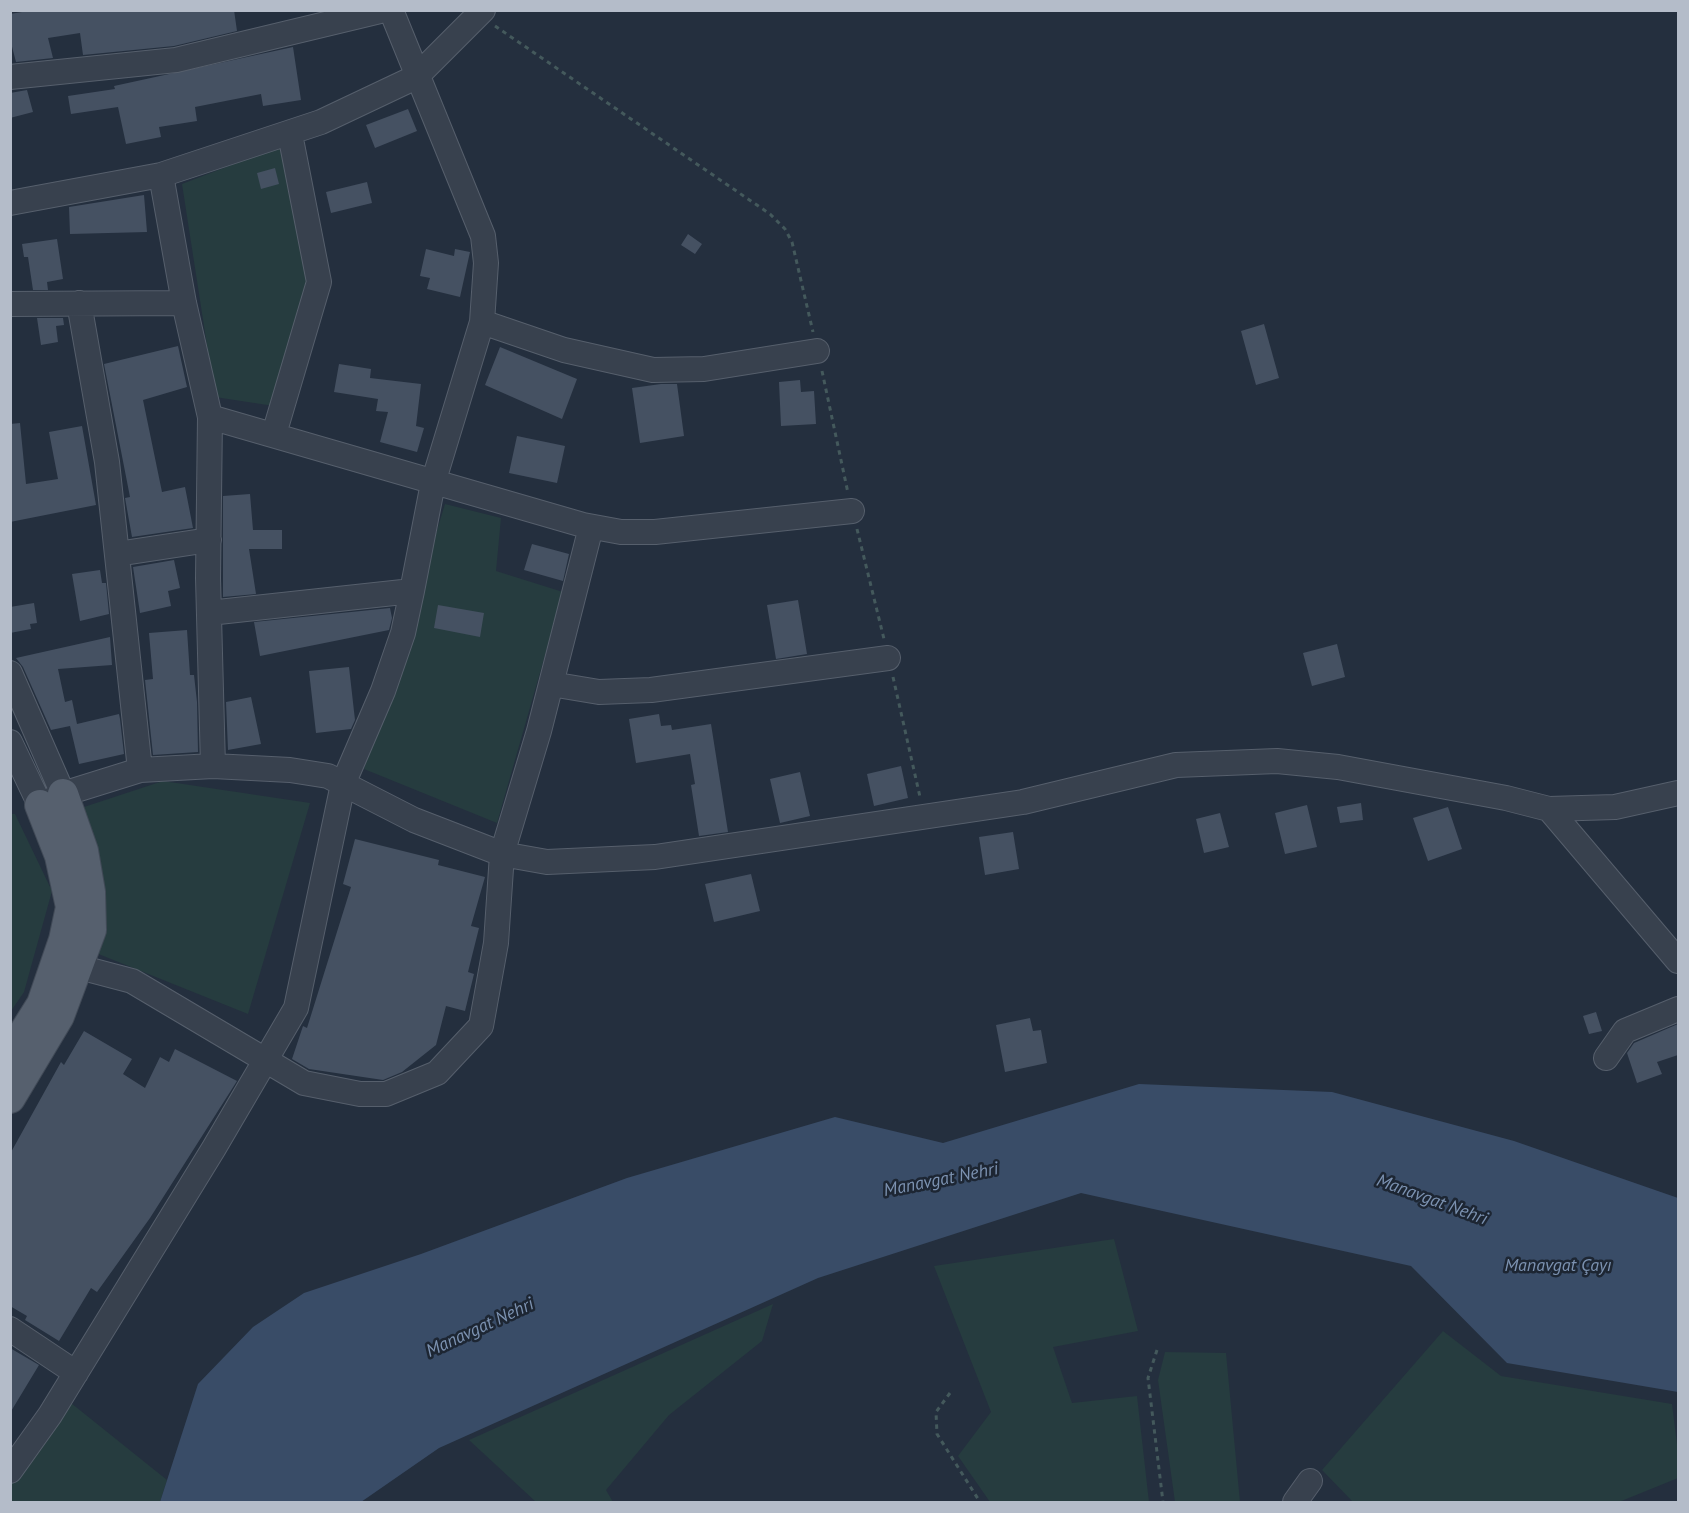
<!DOCTYPE html>
<html>
<head>
<meta charset="utf-8">
<style>
	body { margin:0 }
	#map { position:relative; width:1689px; height:1513px; overflow:hidden; background:#242f3e; font-family:"PT Sans",sans-serif }
	canvas { display:block }
	.frame { position:absolute; inset:0; border:12px solid #b4bcc9; pointer-events:none }
</style>
</head>
<body>
<div id="map">
<canvas width="1689" height="1513"></canvas>
<div class="frame"></div>
</div>
<script>
const c = document.querySelector('canvas').getContext('2d');
c.lineJoin = 'round';
function fill(path, color) { c.fillStyle = color; c.fill(path, 'evenodd'); }
const poly = rows => new Path2D(rows.map(r => 'M' + r).join(''));
function stroke(path, color, width, dash) { c.strokeStyle = color; c.lineWidth = width; c.lineCap = dash ? 'butt' : 'round'; c.setLineDash(dash || []); c.stroke(path); }
function label(font, color, halo, rows, align = 'center') {
  c.font = font + ' "PT Sans",sans-serif'; c.lineWidth = 5; c.setLineDash([]); c.textBaseline = 'middle'; c.strokeStyle = halo; c.fillStyle = color; for (const [text, x, y, turn = 0] of rows) {
    c.save(); c.translate(x, y); c.rotate((+turn || 0) * Math.PI / 180); c.textAlign = isNaN(turn) ? turn : align; if (halo) c.strokeText(text, 0, 0); c.fillText(text, 0, 0); c.restore();
  }
}
fill(poly([
	[278,147,287,162,312,283,274,406,215,397,182,184],
	[445,504,501,518,496,571,563,592,497,823,364,769],
	[163,781,310,803,248,1014,96,953,101,874,84,807],
	[11,814,15,814,52,891,24,992,11,1011],
	[1114,1239,1138,1331,1053,1347,1072,1403,1137,1396,1149,1502,990,1502,958,1456,991,1412,934,1266],
	[773,1304,762,1341,669,1415,606,1490,613,1502,536,1502,469,1440],
	[1443,1331,1501,1376,1672,1404,1678,1452,1678,1478,1619,1502,1353,1502,1322,1470],
	[1165,1352,1226,1353,1240,1502,1175,1502,1158,1380],
	[66,1399,167,1480,160,1502,11,1502,10,1483]
]), '#263c3f');
fill(poly([
	[1139,1084,1332,1092,1514,1141,1678,1198,1678,1392,1507,1363,1411,1266,1081,1193,818,1278,439,1448,361,1502,160,1502,198,1384,253,1327,304,1293,421,1254,627,1178,835,1117,943,1143]
]), '#394c67');
fill(poly([
	[34,10,234,10,237,31,174,46,83,55,80,33,48,38,53,58,16,62,10,39,10,14],
	[293,47,301,100,263,106,261,94,195,107,197,121,159,127,161,137,126,144,118,107,71,114,68,96,115,89,114,86],
	[27,90,33,112,10,118,10,93],
	[408,109,417,131,375,148,366,125],
	[275,168,279,184,261,189,257,173],
	[367,182,372,203,331,213,326,192],
	[144,195,147,232,70,234,69,207],
	[688,234,702,244,695,254,681,245],
	[57,239,63,279,47,282,48,290,33,290,28,257,24,257,22,244],
	[426,249,454,256,455,249,470,252,460,297,427,289,430,278,420,276],
	[37,318,63,318,64,325,56,326,58,342,41,345],
	[1264,324,1279,378,1256,385,1241,331],
	[178,346,187,387,143,400,162,492,185,487,193,528,132,537,125,498,130,497,104,364],
	[500,347,577,379,562,419,485,385],
	[339,364,371,369,370,378,421,384,416,426,424,428,417,452,380,442,388,412,376,411,378,399,334,392],
	[800,380,801,392,814,391,816,424,781,426,779,382],
	[661,384,677,384,684,436,640,443,632,388],
	[20,423,26,484,58,479,49,432,82,426,96,505,10,522,10,424],
	[517,436,565,446,557,483,509,473],
	[250,494,253,530,282,530,282,549,249,549,256,594,223,597,223,496],
	[532,544,569,554,563,581,524,570],
	[174,560,180,588,168,591,171,606,140,613,133,567],
	[100,570,102,583,106,583,109,614,80,621,72,574],
	[798,600,807,654,776,659,767,605],
	[34,603,37,623,30,624,31,629,10,633,10,607],
	[438,605,484,613,480,637,434,628],
	[390,608,392,618,389,630,260,656,254,622],
	[187,630,190,675,194,675,197,702,198,752,153,755,145,680,153,679,149,633],
	[110,637,112,665,58,669,65,702,72,700,77,724,119,714,120,719,124,754,79,764,70,726,51,730,23,667,16,658],
	[1337,644,1345,677,1312,686,1303,653],
	[349,667,355,720,351,729,316,733,309,671],
	[251,697,261,744,228,750,226,702],
	[659,714,661,726,671,725,672,730,711,724,728,832,699,836,691,785,695,784,690,754,636,763,629,719],
	[901,766,908,798,874,806,867,774],
	[800,772,810,816,780,823,770,779],
	[1361,803,1363,820,1340,823,1337,807],
	[1307,805,1317,847,1285,854,1275,813],
	[1448,807,1462,849,1428,861,1413,818],
	[1220,813,1229,847,1204,853,1196,819],
	[1013,832,1019,869,985,875,979,837],
	[355,839,439,860,438,865,485,877,471,926,479,928,468,972,474,974,465,1011,446,1006,436,1045,402,1072,383,1080,309,1069,292,1059,303,1026,307,1028,351,887,343,884],
	[751,874,760,911,714,922,705,884],
	[1596,1012,1602,1031,1589,1034,1583,1016],
	[1030,1018,1033,1031,1041,1030,1047,1063,1005,1072,996,1025],
	[1678,1024,1678,1055,1657,1062,1662,1074,1637,1083,1627,1053,1634,1043],
	[84,1031,132,1059,123,1074,145,1088,160,1057,169,1062,175,1049,237,1081,150,1218,97,1292,91,1288,59,1341,25,1320,27,1316,10,1306,10,1154,61,1062,64,1065],
	[10,1348,39,1365,10,1413]
]), '#455162');
const minor = poly([
	[391,10,483,236,486,263,482,322,433,483,412,591],
	[10,77,176,60,384,10],
	[161,175,321,122,416,77,483,10],
	[10,203,161,175,184,303,210,417,208,578,213,766],
	[79,303,107,462,140,770],
	[10,304,184,303],
	[482,322,564,350,653,370,704,369,817,351],
	[210,417,583,525,621,532,655,532,852,511],
	[274,434,319,282,290,134],
	[117,554,209,540],
	[10,673,63,794],
	[551,684,599,692,651,690,888,658],
	[10,742,40,805,63,794,140,770,213,766,290,770,328,776,414,820,502,854,547,862,655,857,1023,802,1176,765,1277,761,1338,767,1506,798,1549,809,1615,807,1678,793],
	[1549,809,1678,961],
	[79,967,132,981,304,1083,360,1094,386,1094,437,1073,481,1026,496,943,502,854,539,731,591,527],
	[1606,1058,1625,1031,1678,1009],
	[10,1329,76,1373],
	[10,1471,50,1415,214,1148,296,1008,343,784,383,691,403,633,412,591,209,613],
	[1295,1502,1310,1481]
]);
const major = poly([
	[10,1055,42,1004,64,940,71,907,60,856,40,805],
	[10,1098,59,1016,91,930,90,892,83,851,63,794]
]);
stroke(minor, '#565f6c', 26);
stroke(major, '#414a57', 32);
stroke(poly([
	[495,26,770,214,785,229,792,242,813,332],
	[822,371,848,493],
	[857,529,884,639],
	[893,677,920,797],
	[1157,1350,1148,1378,1163,1502],
	[950,1393,936,1412,937,1434,980,1502]
]), '#44595c', 3, [4.5, 4.5]);
stroke(minor, '#38414e', 24);
stroke(major, '#56606e', 30);
label('italic 18px', '#7c92b1', '#1d2633', [
	["Manavgat Nehri",941,1180,-11],
	["Manavgat Nehri",1432,1200,20],
	["Manavgat Çayı",1558,1266],
	["Manavgat Nehri",480,1328,-25]
]);
</script>
</body>
</html>
